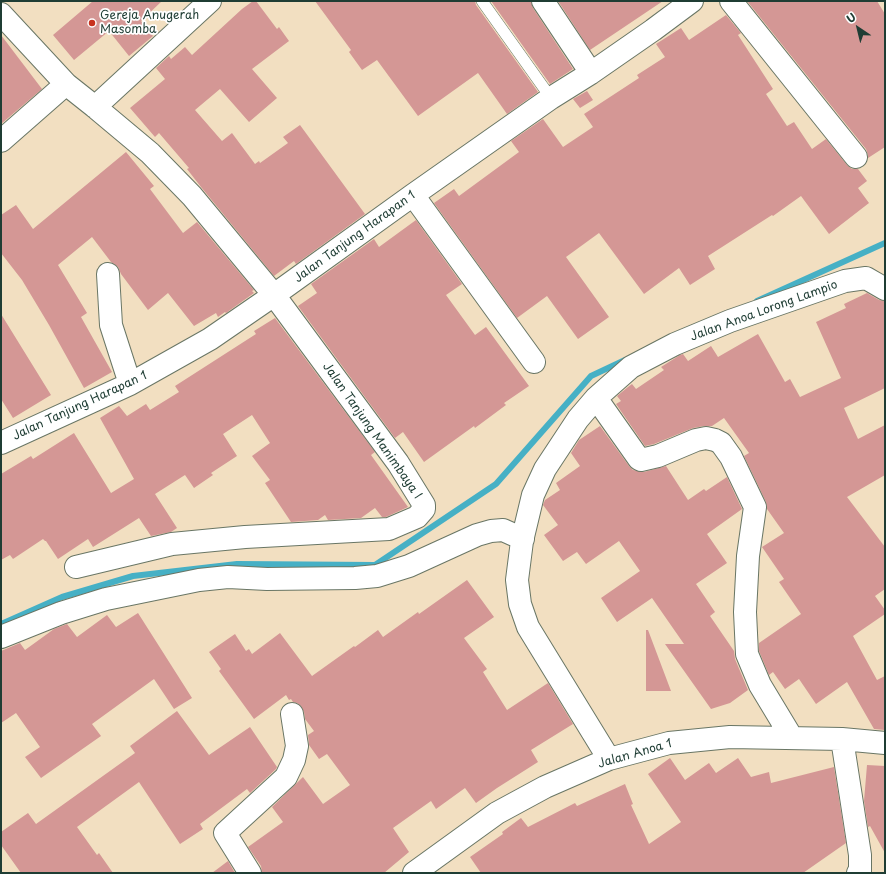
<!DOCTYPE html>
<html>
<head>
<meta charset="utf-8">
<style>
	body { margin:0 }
	#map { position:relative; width:886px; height:874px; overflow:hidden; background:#f2dfc1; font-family:"Playpen Sans",sans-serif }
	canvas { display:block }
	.frame { position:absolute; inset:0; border:2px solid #1f3d34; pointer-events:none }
	.north { position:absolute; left:838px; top:8px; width:40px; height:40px; -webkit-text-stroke:3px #fff; paint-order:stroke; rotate:325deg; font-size:11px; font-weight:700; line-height:16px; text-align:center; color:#1f3d34 }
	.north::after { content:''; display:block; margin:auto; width:14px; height:18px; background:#1f3d34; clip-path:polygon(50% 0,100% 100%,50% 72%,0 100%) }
</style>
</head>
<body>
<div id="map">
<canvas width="886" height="874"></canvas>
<div class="frame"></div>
<div class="north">U</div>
</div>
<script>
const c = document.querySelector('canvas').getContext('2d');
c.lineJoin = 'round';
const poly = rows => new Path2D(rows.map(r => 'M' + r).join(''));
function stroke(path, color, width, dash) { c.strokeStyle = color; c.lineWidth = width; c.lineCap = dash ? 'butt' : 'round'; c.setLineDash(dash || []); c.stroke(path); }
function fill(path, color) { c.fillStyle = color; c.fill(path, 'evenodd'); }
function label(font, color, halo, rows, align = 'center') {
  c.font = font + ' "Playpen Sans",sans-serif'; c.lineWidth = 3.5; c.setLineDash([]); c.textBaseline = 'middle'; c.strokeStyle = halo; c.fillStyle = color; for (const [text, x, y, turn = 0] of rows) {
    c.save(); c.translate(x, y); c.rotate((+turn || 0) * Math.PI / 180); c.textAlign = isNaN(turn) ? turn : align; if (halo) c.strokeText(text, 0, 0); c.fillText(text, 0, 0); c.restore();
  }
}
stroke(poly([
	[757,301,885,243],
	[1,624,62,597,133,576,237,564,375,565,496,484,591,376,625,360]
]), '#46b0c5', 6);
fill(poly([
	[93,1,162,1,141,21,153,36,129,56,109,31,74,60,53,35],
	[253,1,256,1,277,29,279,27,289,41,252,69,277,98,249,122,220,89,195,110,222,141,232,133,255,164,259,161,260,163,288,143,283,137,300,125,365,214,296,264,294,261,274,276,201,187,187,169,189,168,159,133,155,137,130,108,165,79,156,68,169,56,171,59,185,47,192,55,242,9],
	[315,1,475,1,476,5,538,92,507,114,478,73,418,116,377,60,362,70,349,52,351,50],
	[491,1,531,1,533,8,573,69,550,84],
	[558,1,663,1,590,50],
	[747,1,877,1,885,14,885,147,868,158,868,155,866,149],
	[726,15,741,33,738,35,773,89,766,94,787,126,794,122,812,149,826,139,847,165,852,169,858,169,867,181,858,188,869,203,829,234,801,196,773,216,772,215,708,256,715,269,690,285,679,268,644,294,599,233,566,257,609,317,578,339,547,296,517,318,434,203,454,189,459,196,519,152,511,141,543,119,563,147,593,127,584,114,639,78,637,75,665,57,656,44,681,28,689,40],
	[1,35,42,89,1,124],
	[587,91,593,100,580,108,573,99],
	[126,152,154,186,150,189,183,233,197,222,254,290,252,291,254,293,226,313,225,312,218,317,216,313,194,326,168,293,148,310,121,274,118,267,111,262,92,237,58,265,87,313,81,317,112,372,84,388,49,325,22,280,1,253,1,215,16,205,33,229],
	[416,220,462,284,446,295,475,335,486,327,529,386,504,403,506,405,475,428,474,426,424,462,403,432,395,438,298,306,317,293,311,284,374,239,379,247],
	[867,293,879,300,885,301,885,388,844,408,858,439,885,425,885,475,847,497,885,547,885,589,875,596,885,610,885,614,853,636,877,680,885,676,885,730,874,729,847,682,816,704,799,679,785,689,773,672,769,675,759,651,759,643,801,614,779,582,784,579,762,547,784,533,767,509,766,502,744,456,749,453,724,418,712,426,704,426,693,428,654,444,645,446,616,404,621,401,617,396,628,387,632,384,636,389,664,370,661,367,680,355,683,354,688,361,711,346,718,357,758,334,785,382,790,379,800,397,841,378,816,322,846,308,844,304],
	[1,314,51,395,13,418,1,399],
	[275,318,375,452,371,455,408,507,386,517,382,517,375,508,361,518,328,520,325,515,318,520,291,522,265,483,270,480,252,456,270,443,252,415,223,434,237,456,211,473,213,475,194,488,185,475,155,494,177,528,171,532,151,536,139,518,93,547,88,539,58,559,46,541,45,541,43,539,13,559,10,555,1,560,1,474,31,456,33,459,74,433,111,493,134,479,100,418,119,406,127,416,146,404,150,410,179,392,175,386,256,334,254,331],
	[600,426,629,466,633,470,644,472,666,466,688,500,704,489,706,491,727,477,742,509,707,534,727,563,696,584,715,612,710,616,734,651,735,659,748,690,730,703,711,709,665,644,684,644,652,598,617,622,601,598,640,571,619,541,586,564,577,552,563,561,544,535,558,525,543,505,545,500,560,490,556,483,580,466,571,453,579,440],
	[467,580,494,617,464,638,487,669,483,672,507,710,548,683,573,724,531,750,538,762,497,788,476,803,465,788,436,809,431,801,393,828,409,852,384,873,262,873,261,866,248,847,283,822,272,807,303,777,323,804,350,785,327,754,319,759,309,745,308,735,314,731,305,719,304,712,301,706,297,703,293,702,291,699,289,700,286,695,254,719,219,671,221,669,209,652,235,634,246,651,249,649,252,654,280,633,312,676,354,646,355,647,378,630,383,637,418,612,419,614],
	[138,613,192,698,174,709,154,679,92,724,101,736,41,778,25,757,40,747,16,713,1,723,1,651,20,643,25,650,54,629,67,624,77,637,107,615,116,627],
	[646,630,648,630,671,691,646,691],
	[177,711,209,755,250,727,277,767,276,769,250,793,247,789,200,824,203,829,180,844,139,782,77,827,97,855,99,853,113,873,21,873,1,845,1,832,28,813,36,824,135,753,130,746],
	[670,758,685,780,709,763,716,773,738,758,751,777,769,772,771,783,834,767,846,843,803,873,481,873,470,857,503,834,502,832,521,818,528,827,575,803,577,806,625,784,633,804,631,805,649,844,681,822,648,774],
	[867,765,885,766,884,801,885,803,885,853,870,826,868,827,864,801],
	[228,861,235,873,212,873]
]), '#d49795');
const service = poly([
	[482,1,551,98]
]);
const minor = poly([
	[543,1,591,73],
	[731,1,856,157],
	[1,14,66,84,95,107,150,153,192,196,274,295,398,463,424,505,424,509,417,517,389,529,245,537,172,544,76,567],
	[95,107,210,1],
	[1,141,66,84],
	[413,195,534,362],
	[108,274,111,325,130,384],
	[596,398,639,459,641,460,658,456,696,440,706,438,715,440,721,443,731,457,755,507,748,556,745,612,747,654,760,685,792,738],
	[1,443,130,384,210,339,274,295,413,195,551,98,591,73,653,30,692,1],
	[1,637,61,613,106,599,199,580,228,577,267,579,355,578,377,576,409,566,477,535,491,531,503,530,523,539],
	[842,739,860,855,860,872,858,873],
	[609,759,528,627,520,604,517,580,522,541,533,495,545,469,578,419,596,398,631,367,675,344,730,321,845,281,866,278,885,289],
	[250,873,225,833,286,777,294,760,297,746,292,714],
	[414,873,497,813,545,787,609,759,669,743,730,737,842,739,885,743]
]);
stroke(service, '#697665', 12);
stroke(minor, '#697665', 24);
stroke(service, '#fff', 11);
stroke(minor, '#fff', 22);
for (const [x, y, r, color] of [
	[92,23,4,"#c8321e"]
]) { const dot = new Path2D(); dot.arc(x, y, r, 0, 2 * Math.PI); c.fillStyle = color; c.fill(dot); stroke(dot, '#fff', 1.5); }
label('12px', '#1f3d34', '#fff', [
	["Gereja Anugerah",100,16],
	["Masomba",100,30]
], 'left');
label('12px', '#1f3d34', '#fff', [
	["Jalan Tanjung Harapan 1",355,237,-36],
	["Jalan Anoa Lorong Lampio",764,311,-20],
	["Jalan Tanjung Harapan 1",80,406,-25],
	["Jalan Tanjung Manimbaya I",372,431,55],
	["Jalan Anoa 1",635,754,-16]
]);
</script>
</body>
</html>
